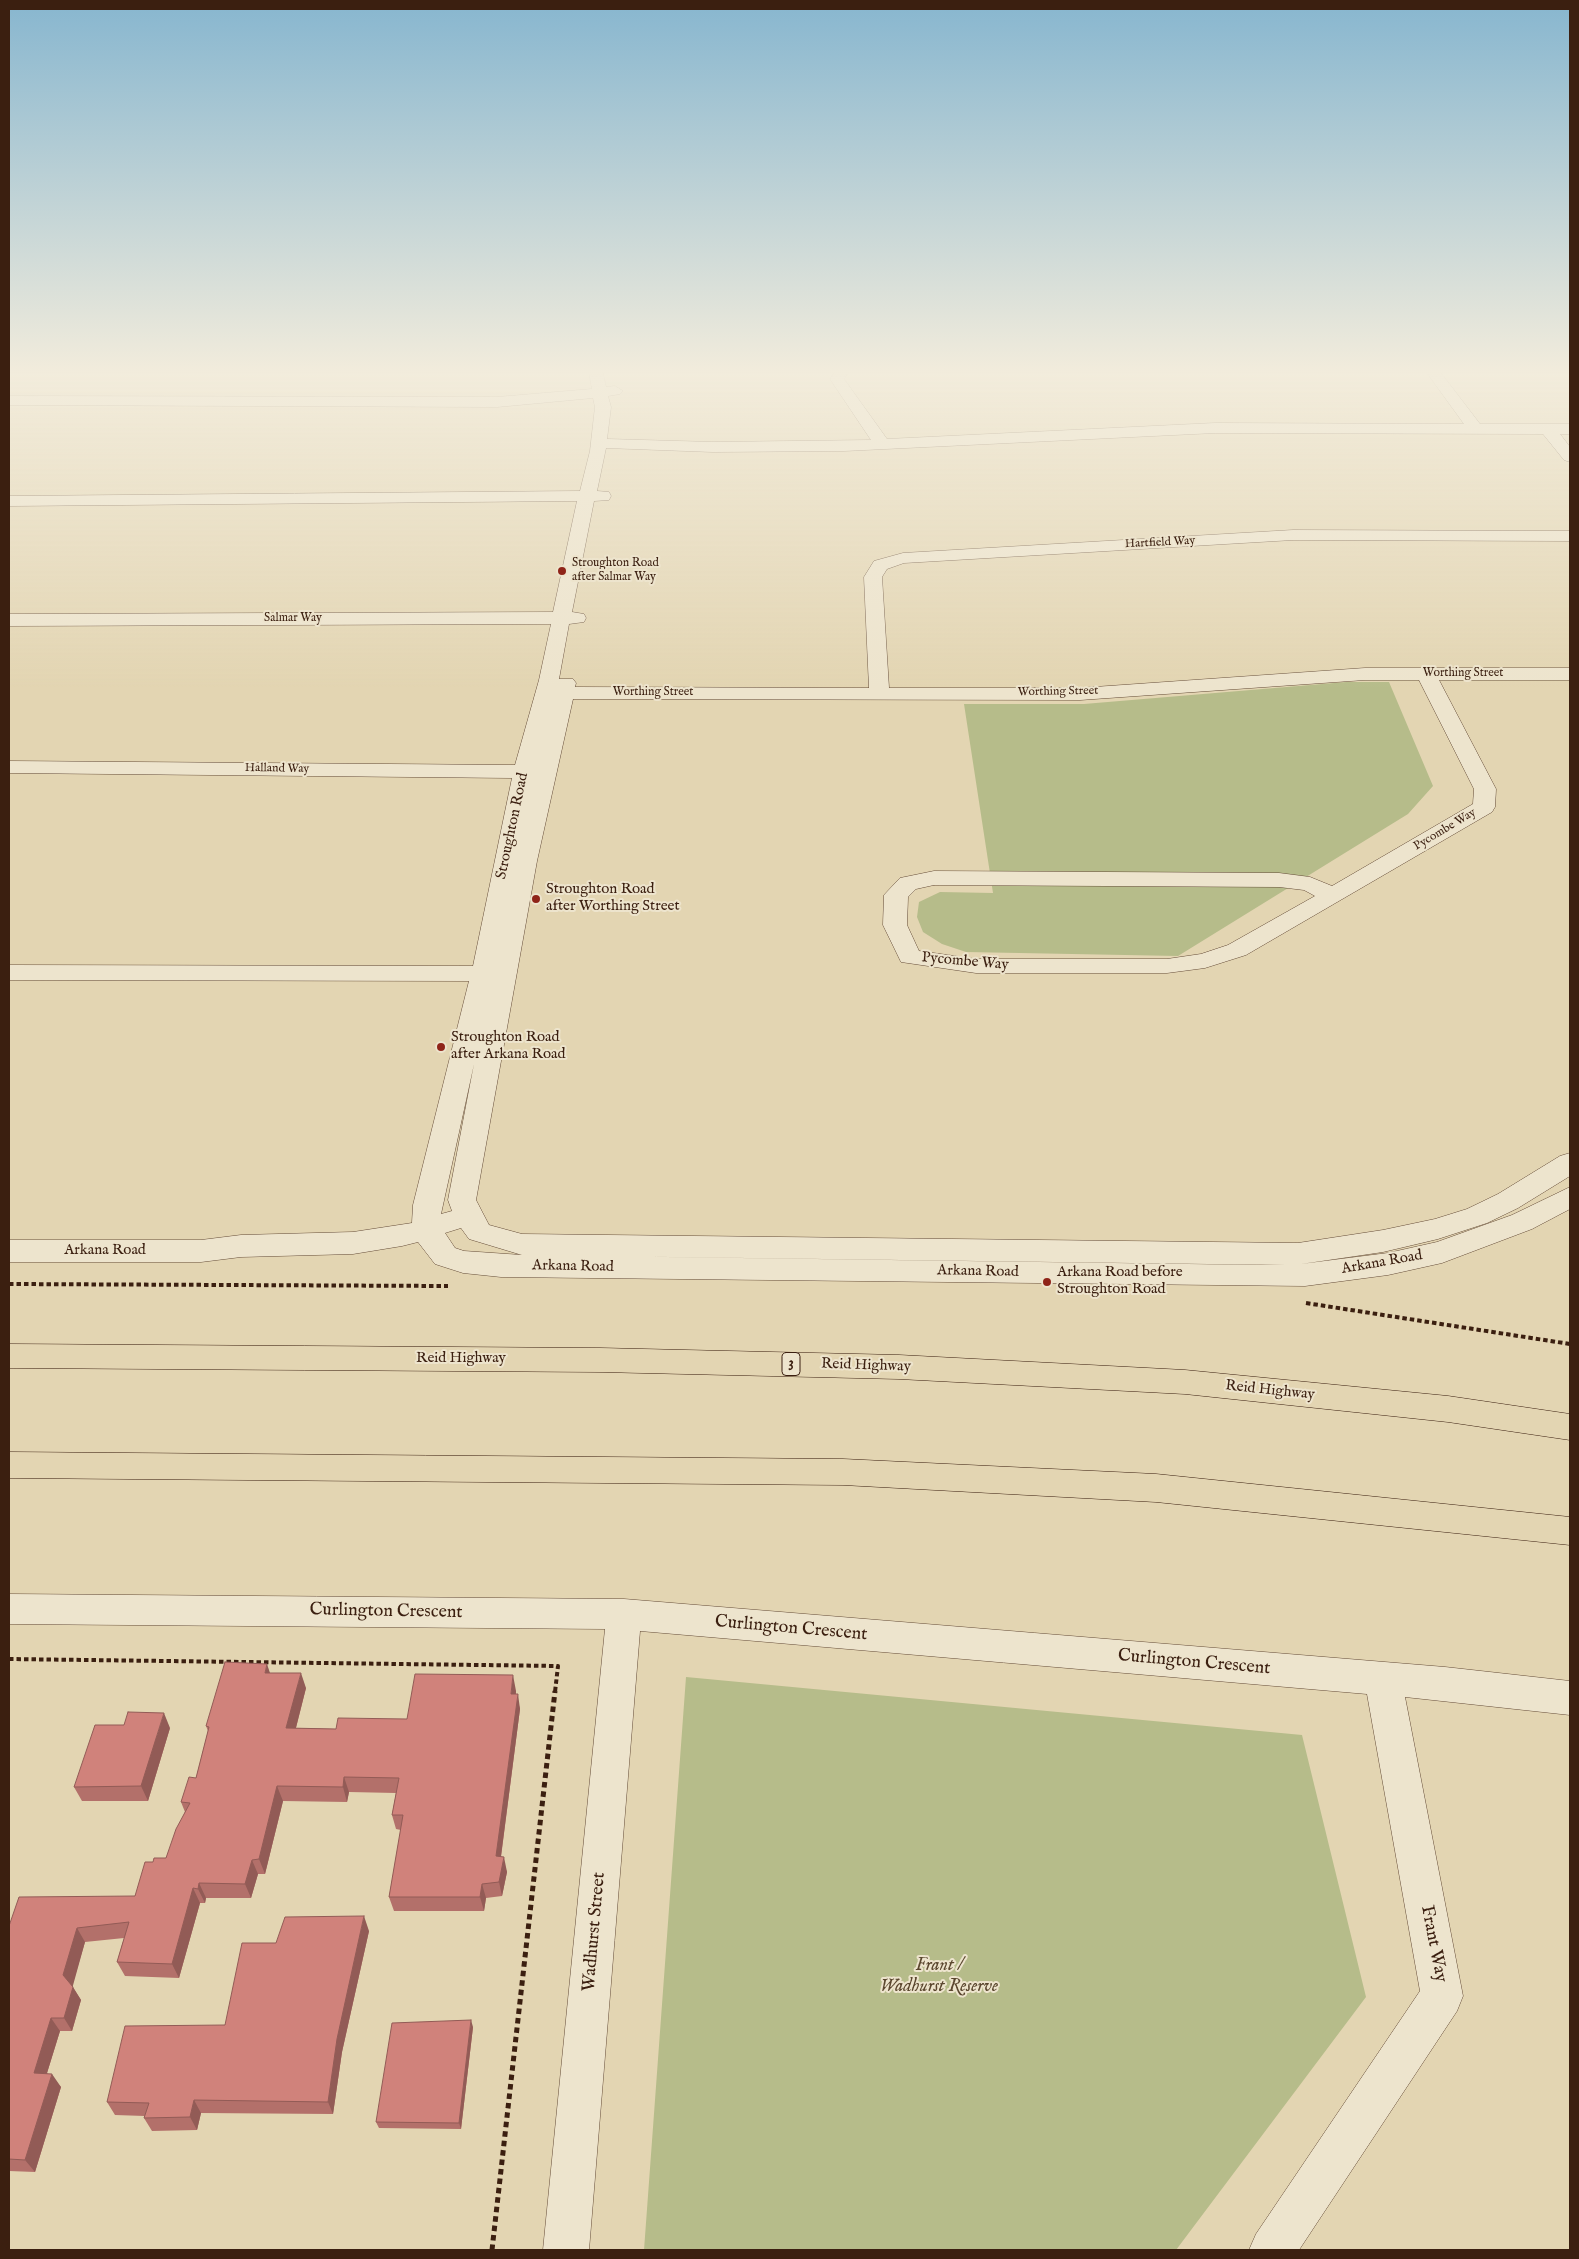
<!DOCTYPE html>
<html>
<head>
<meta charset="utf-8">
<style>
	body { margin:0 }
	#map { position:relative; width:1579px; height:2259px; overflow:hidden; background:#e3d5b2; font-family:"IM FELL English",serif }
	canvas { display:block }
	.frame { position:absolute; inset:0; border:10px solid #3b1f10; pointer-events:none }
</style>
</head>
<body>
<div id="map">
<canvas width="1579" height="2259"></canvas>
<div class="frame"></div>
</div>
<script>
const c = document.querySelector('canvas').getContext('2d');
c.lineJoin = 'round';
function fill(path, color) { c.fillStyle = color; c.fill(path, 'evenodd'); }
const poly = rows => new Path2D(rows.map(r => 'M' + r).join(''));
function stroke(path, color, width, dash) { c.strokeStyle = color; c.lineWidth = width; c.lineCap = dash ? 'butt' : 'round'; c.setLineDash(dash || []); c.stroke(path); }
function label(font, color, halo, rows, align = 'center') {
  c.font = font + ' "IM FELL English",serif'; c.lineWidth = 4; c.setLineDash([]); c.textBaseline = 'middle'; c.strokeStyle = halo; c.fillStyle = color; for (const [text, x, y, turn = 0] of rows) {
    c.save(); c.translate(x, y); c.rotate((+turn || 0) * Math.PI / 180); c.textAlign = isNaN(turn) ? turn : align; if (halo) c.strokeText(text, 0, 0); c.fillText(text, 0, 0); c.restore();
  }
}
fill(poly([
	[1346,682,1389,682,1433,786,1408,814,1178,956,966,952,942,944,923,932,917,917,919,902,940,892,993,893,964,704,1084,704],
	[686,1677,1302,1735,1366,1997,1176,2250,644,2250]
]), '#b6bc8a');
const minor = poly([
	[589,373,603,373,606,387,615,386,623,391,620,394,608,396,611,407,607,439,713,442,871,440,830,379,834,373,848,373,844,379,887,439,1215,423,1464,424,1427,373,1441,373,1480,424,1570,424,1570,434,1560,434,1570,447,1570,462,1564,460,1543,434,1215,433,844,451,713,452,606,448,597,491,609,492,611,496,609,500,594,501,572,612,584,614,586,618,584,622,569,624,559,679,573,679,576,683,575,687,869,688,864,577,874,561,903,553,1293,530,1570,531,1570,541,1293,540,904,563,887,569,882,577,889,688,1080,688,1365,668,1570,668,1570,680,1439,680,1496,789,1495,807,1492,812,1246,955,1205,968,1167,973,976,973,901,962,883,925,884,895,900,878,934,871,1279,873,1310,877,1332,886,1473,804,1474,789,1419,680,1365,680,1080,700,573,699,537,861,476,1200,489,1225,522,1234,1298,1243,1383,1230,1435,1219,1467,1209,1498,1194,1560,1156,1570,1153,1570,1176,1518,1208,1487,1223,1438,1239,1383,1252,1301,1264,1388,1253,1437,1242,1512,1215,1570,1187,1570,1209,1532,1229,1442,1263,1388,1275,1305,1286,501,1277,463,1273,435,1264,418,1242,402,1246,353,1254,241,1257,201,1262,9,1262,9,1240,201,1240,241,1235,353,1232,412,1223,413,1205,469,981,9,980,9,965,473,966,512,778,9,773,9,761,515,765,539,680,551,624,9,626,9,614,553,612,577,501,9,506,9,496,580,491,590,451,595,407,593,398,497,407,9,405,9,396,497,397,592,389,589,373],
	[934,885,1279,887,1304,890,1315,896,1228,945,1201,954,1167,959,976,959,919,951,907,925,908,897,916,889,934,885],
	[474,1064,448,1200,452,1211,441,1214,474,1064],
	[461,1228,469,1239,522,1255,464,1251,455,1248,445,1233,461,1228],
	[592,1256,1286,1265,1262,1265,592,1256],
	[9,1594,624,1599,1445,1667,1570,1681,1570,1715,1405,1697,1463,1996,1457,2011,1299,2250,1249,2250,1256,2234,1420,1991,1367,1694,640,1631,589,2250,543,2250,605,1629,9,1624,9,1594]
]);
const highway = poly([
	[9,1344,600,1348,899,1355,1185,1370,1448,1396,1570,1414,1570,1440,1448,1422,1185,1394,899,1379,600,1372,9,1368,9,1344],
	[9,1452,843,1459,1156,1474,1570,1517,1570,1545,1156,1502,843,1485,9,1478,9,1452]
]);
stroke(minor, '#654c38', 1);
stroke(highway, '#3b1f10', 1);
stroke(poly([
	[9,1284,448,1286],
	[1306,1303,1570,1344],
	[9,1659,558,1666,555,1692]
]), '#3b1f10', 4, [4.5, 3]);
stroke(poly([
	[492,2250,555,1691]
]), '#3b1f10', 5, [5.5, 4]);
fill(minor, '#ede4cd');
fill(highway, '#e3d5b2');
fill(poly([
	[270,1673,306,1688,296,1728,336,1729,407,1719,516,1691,516,1694,520,1709,501,1857,507,1872,502,1896,486,1898,484,1911,394,1911,389,1897,401,1830,396,1829,392,1815,396,1793,349,1792,347,1802,283,1801,265,1874,258,1874,251,1898,206,1898,205,1903,200,1903,179,1978,125,1976,117,1962,124,1938,85,1942,72,1986,81,2000,72,2031,60,2031,47,2073,61,2087,35,2172,9,2171,9,1926,135,1896,153,1862,166,1858,185,1812,181,1802,196,1778,208,1731,206,1726],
	[170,1728,148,1801,82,1801,74,1787],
	[369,1931,342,2052,333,2114,201,2113,197,2130,152,2131,144,2118,145,2116,115,2115,107,2102,225,2025,276,1943],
	[473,2027,461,2129,379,2128,376,2122]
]), '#b3706a');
fill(poly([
	[267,1664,272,1679,265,1673],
	[301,1673,306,1688,292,1743,286,1728],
	[513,1675,516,1691,514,1709,511,1694],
	[518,1694,520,1709,499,1871,496,1856],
	[164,1713,170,1728,148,1801,141,1786],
	[344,1777,349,1792,347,1802,343,1787],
	[277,1786,283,1801,265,1874,259,1859],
	[504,1857,507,1872,502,1896,499,1882],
	[252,1860,258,1874,251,1898,245,1884],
	[199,1883,206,1898,205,1903,198,1889],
	[482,1884,486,1898,484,1911,480,1897],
	[193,1888,200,1903,179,1978,172,1964],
	[364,1916,369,1931,342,2052,333,2114,328,2102,337,2039],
	[77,1928,85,1942,72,1989,63,1975],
	[73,1987,81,2000,72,2031,64,2018],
	[51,2018,60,2031,43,2086,34,2073],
	[471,2020,473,2027,461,2129,459,2123],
	[52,2074,61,2087,35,2172,25,2160],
	[194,2100,201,2113,197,2130,190,2117]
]), '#925b56');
const building = poly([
	[225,1662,267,1664,265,1673,301,1673,286,1728,336,1729,338,1718,407,1719,415,1674,513,1675,511,1694,518,1694,496,1856,504,1857,499,1882,482,1884,480,1897,389,1897,403,1815,392,1815,399,1778,344,1777,343,1787,277,1786,259,1859,252,1860,245,1884,199,1883,198,1889,193,1888,172,1964,117,1962,129,1922,77,1928,63,1975,73,1987,64,2018,51,2018,34,2073,52,2074,25,2160,9,2159,9,1926,19,1897,135,1896,145,1862,153,1862,154,1858,166,1858,176,1829,190,1803,181,1802,189,1777,196,1778,209,1727,206,1726,225,1662],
	[128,1712,164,1713,141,1786,74,1787,95,1725,124,1725,128,1712],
	[364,1916,337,2039,328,2102,194,2100,190,2117,144,2118,149,2103,107,2102,125,2026,225,2025,242,1943,276,1943,285,1917,364,1916],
	[471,2020,459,2123,376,2122,392,2023,471,2020]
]);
fill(building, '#d0827b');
stroke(building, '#925b56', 1);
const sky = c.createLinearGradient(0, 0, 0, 689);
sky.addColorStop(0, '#87b6cf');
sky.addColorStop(0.54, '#f2ecdc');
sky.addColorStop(1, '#f2ecdc00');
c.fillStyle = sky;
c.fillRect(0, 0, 1579, 689);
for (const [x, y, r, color] of [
	[562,571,5,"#8f2418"],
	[536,899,5,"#8f2418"],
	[441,1047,5,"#8f2418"],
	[1047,1282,5,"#8f2418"]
]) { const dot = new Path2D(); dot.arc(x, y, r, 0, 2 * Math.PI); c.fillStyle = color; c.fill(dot); stroke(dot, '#ede4cd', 2); }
label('12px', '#3b1f10', '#ede4cd', [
	["Hartfield Way",1160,543,-3],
	["Salmar Way",293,619],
	["Worthing Street",1463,674],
	["Worthing Street",1058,692,-1],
	["Worthing Street",653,693],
	["Halland Way",277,769,1],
	["Pycombe Way",1445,830,-31]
]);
label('12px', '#3b1f10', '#ede4cd', [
	["Stroughton Road",572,564],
	["after Salmar Way",572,578]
], 'left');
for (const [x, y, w] of [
	[791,1364,18]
]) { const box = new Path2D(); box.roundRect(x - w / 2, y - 11.5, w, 23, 4); c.fillStyle = '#ede4cd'; c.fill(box); stroke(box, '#3b1f10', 1); }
label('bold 14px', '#3b1f10', null, [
	["3",791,1364]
]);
label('15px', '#3b1f10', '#ede4cd', [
	["Stroughton Road",513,826,-78],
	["Pycombe Way",965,962,5],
	["Arkana Road",105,1251],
	["Arkana Road",1382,1263,-10],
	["Arkana Road",573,1267,1],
	["Arkana Road",978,1272,1],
	["Reid Highway",461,1359],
	["Reid Highway",866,1366,2],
	["Reid Highway",1270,1391,6]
]);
label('15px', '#3b1f10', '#ede4cd', [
	["Stroughton Road",546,890],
	["after Worthing Street",546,907],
	["Stroughton Road",451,1038],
	["after Arkana Road",451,1055],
	["Arkana Road before",1057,1273],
	["Stroughton Road",1057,1290]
], 'left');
label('18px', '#3b1f10', '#ede4cd', [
	["Curlington Crescent",386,1612,1],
	["Curlington Crescent",791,1629,5],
	["Curlington Crescent",1194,1663,5],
	["Wadhurst Street",595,1932,-85],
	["Frant Way",1433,1944,79]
]);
label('italic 18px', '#5a462e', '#ede4cd', [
	["Frant /",939,1966],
	["Wadhurst Reserve",939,1987]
]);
</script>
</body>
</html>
